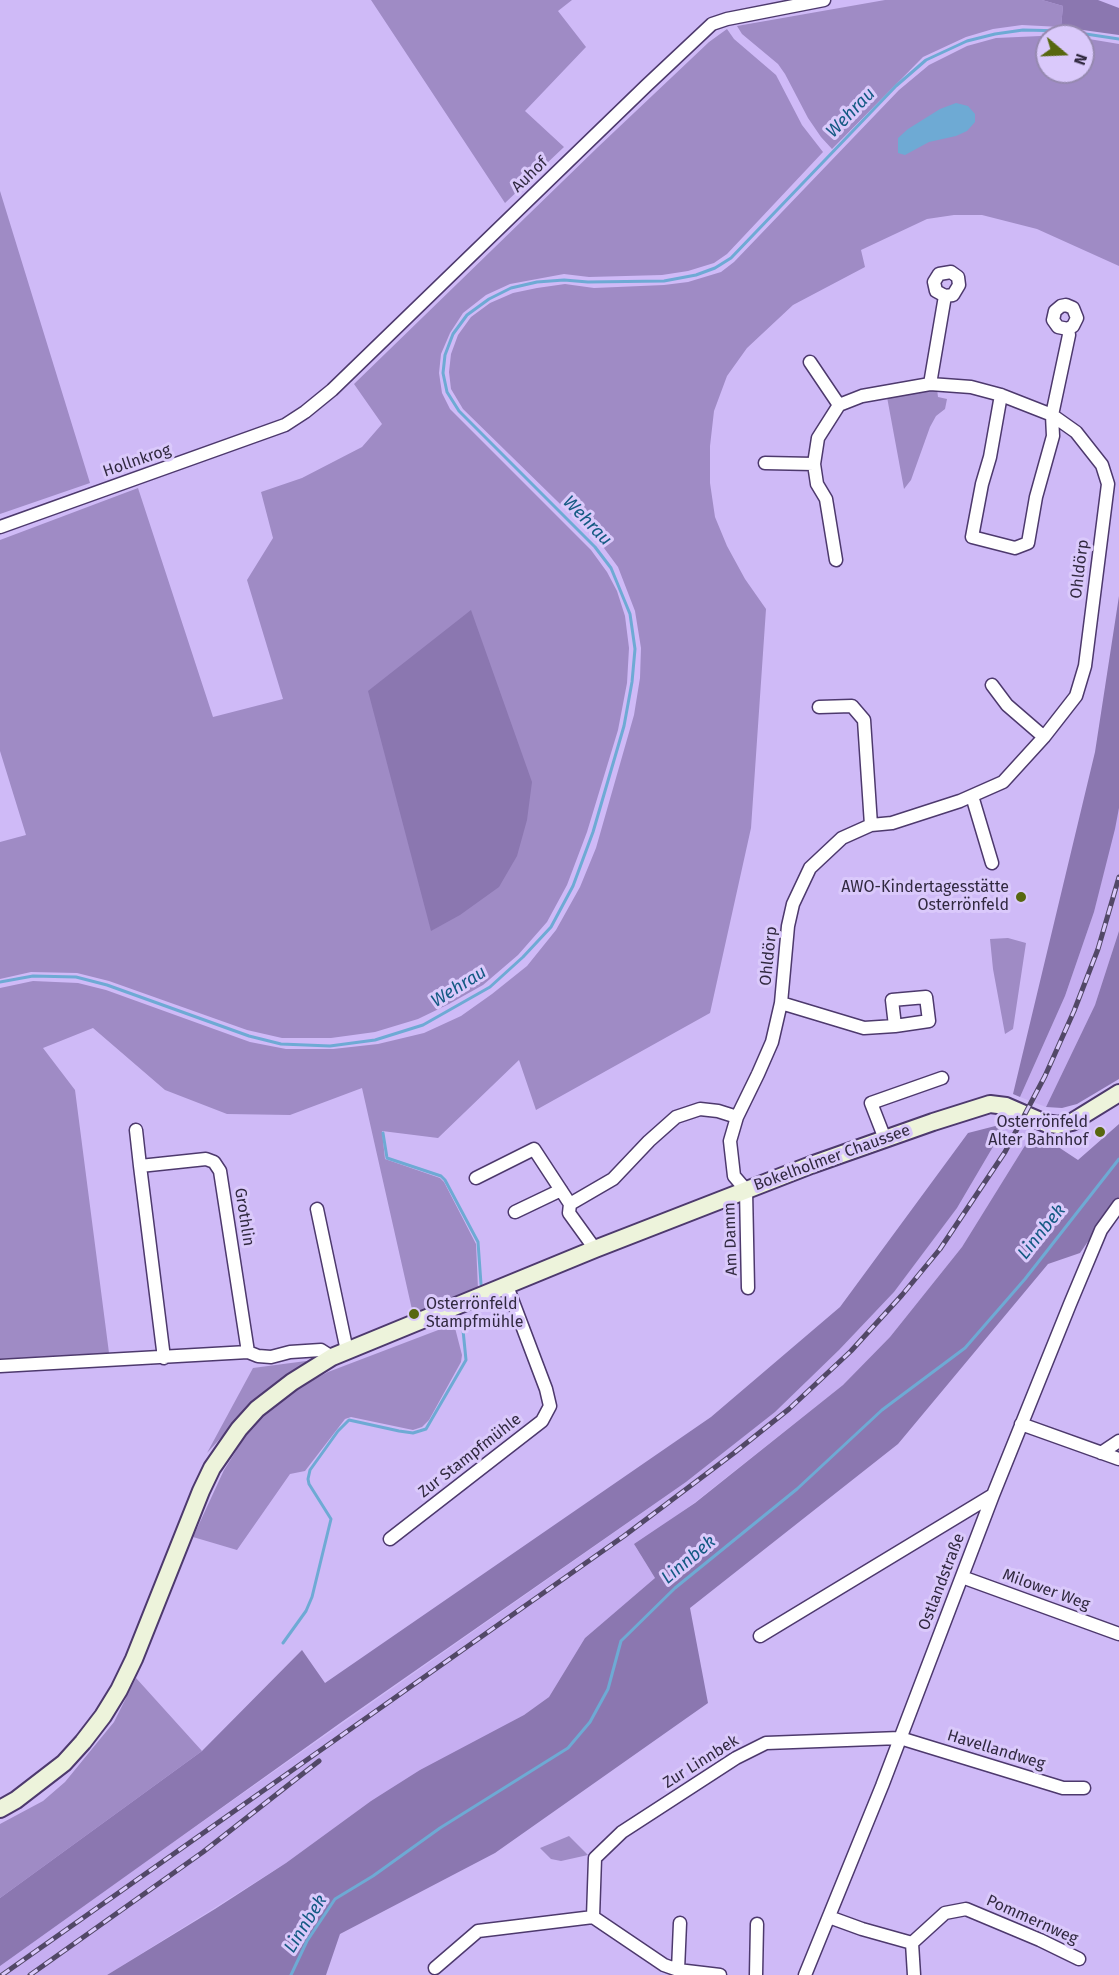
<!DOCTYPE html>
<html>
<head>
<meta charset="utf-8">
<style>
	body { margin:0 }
	#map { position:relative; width:1119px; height:1975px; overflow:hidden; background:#cfbaf7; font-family:"Fira Sans",sans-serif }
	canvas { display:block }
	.north { position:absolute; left:1035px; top:24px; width:60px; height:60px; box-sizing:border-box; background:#dac9fb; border:2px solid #9689b0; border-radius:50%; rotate:109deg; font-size:16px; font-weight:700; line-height:24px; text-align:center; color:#312940 }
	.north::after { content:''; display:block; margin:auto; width:21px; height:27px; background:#57670f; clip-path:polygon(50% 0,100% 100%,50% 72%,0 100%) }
</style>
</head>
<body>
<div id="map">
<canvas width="1119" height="1975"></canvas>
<div class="north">N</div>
</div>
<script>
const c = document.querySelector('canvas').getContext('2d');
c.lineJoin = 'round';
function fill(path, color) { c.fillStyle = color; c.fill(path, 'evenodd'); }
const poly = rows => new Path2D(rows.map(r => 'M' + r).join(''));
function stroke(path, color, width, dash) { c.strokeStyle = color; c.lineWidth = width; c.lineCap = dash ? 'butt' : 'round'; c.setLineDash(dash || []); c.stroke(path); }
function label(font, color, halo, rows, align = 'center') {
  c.font = font + ' "Fira Sans",sans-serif'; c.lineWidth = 6; c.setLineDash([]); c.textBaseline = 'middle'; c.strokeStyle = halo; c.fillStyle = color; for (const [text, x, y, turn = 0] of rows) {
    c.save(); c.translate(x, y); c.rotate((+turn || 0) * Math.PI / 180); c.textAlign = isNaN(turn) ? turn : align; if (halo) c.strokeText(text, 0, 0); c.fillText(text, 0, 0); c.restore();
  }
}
fill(poly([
	[1119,808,1119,931,1095,1005,1046,1107,1020,1097,1065,996,1094,912],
	[1007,1123,1034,1131,962,1247,890,1337,843,1385,694,1503,635,1546,655,1578,585,1638,549,1697,524,1715,371,1801,286,1863,107,1975,0,1975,0,1964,686,1482,775,1412,839,1350,894,1292,957,1208]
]), '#c6aef1');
fill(poly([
	[371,0,572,0,558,11,586,47,525,111,564,147,505,203],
	[885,0,1042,0,1063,6,1061,27,1022,25,993,29,966,37,923,57,832,149,821,137,808,118,785,74,778,64,742,34,737,26],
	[727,29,734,39,776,75,802,125,823,152,727,254,714,263,688,271,662,275,589,277,564,274,510,284,486,295,463,313,450,333,441,354,439,373,442,393,450,409,591,550,607,572,617,591,625,616,629,648,627,683,618,730,587,832,567,885,547,922,518,955,483,985,449,1004,418,1019,375,1032,331,1038,282,1038,247,1030,109,981,77,973,31,972,0,979,0,842,26,835,0,751,0,540,138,488,213,717,283,699,247,580,273,538,261,492,302,478,362,447,382,424,354,384,598,147,709,42],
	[1063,35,1069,36,1047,36,1047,72,1083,72,1083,38,1119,44,1119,266,1037,229,982,215,954,215,927,219,861,250,865,267,793,305,747,348,727,376,714,411,710,446,710,483,715,517,727,546,745,579,766,609,751,828,710,1013,536,1110,519,1060,438,1138,382,1131,385,1159,440,1178,444,1182,476,1244,478,1289,413,1314,362,1088,290,1115,227,1114,165,1090,93,1028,43,1048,75,1090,109,1353,0,1359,0,988,33,981,78,983,106,990,250,1042,286,1049,333,1049,378,1044,424,1033,461,1016,492,994,527,966,556,930,580,887,596,848,634,715,640,678,641,648,635,611,618,567,601,544,463,409,451,389,449,372,451,354,458,335,471,317,490,303,513,293,537,288,565,284,594,288,664,285,688,282,721,272,734,262,899,90,929,65,967,46,996,38],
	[0,191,90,483,0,514],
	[937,389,938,397,947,399,945,409,936,416,930,427,911,480,904,489,887,397],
	[1008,938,1026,943,1013,1029,1005,1034,993,969,990,939],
	[454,1324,462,1355,461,1362,429,1420,422,1427,413,1430,351,1417,345,1419,305,1471,290,1474,237,1550,193,1537,224,1470,248,1432,266,1413,303,1385,328,1372],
	[306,1361,308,1364,276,1383,248,1408,207,1453,253,1368],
	[136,1678,202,1751,0,1898,0,1824,43,1801,65,1782,114,1722],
	[569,1836,588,1855,561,1861,551,1859,540,1848]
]), '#9f8bc5');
fill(poly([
	[1042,0,1098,0,1119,8,1119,35,1061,27,1063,6],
	[1119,596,1119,808,1115,829,1094,912,1065,996,1020,1097,1013,1094,1095,752],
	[471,610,532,782,527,820,517,856,499,887,460,915,431,931,368,691],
	[1119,931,1119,1079,1077,1104,1062,1108,1046,1107,1095,1005],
	[1007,1123,957,1208,894,1292,839,1350,775,1412,686,1482,343,1721,0,1966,0,1898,202,1751,302,1650,325,1683,711,1417,840,1307,968,1133],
	[1119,1124,1119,1197,1080,1253,1048,1264,898,1444,690,1608,708,1703,495,1853,340,1934,326,1975,107,1975,215,1909,286,1863,371,1801,420,1770,524,1715,549,1697,585,1638,655,1578,634,1544,695,1503,843,1385,890,1337,962,1247,1034,1131,1078,1160]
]), '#8b77b0');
fill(poly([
	[956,103,968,106,975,114,975,122,967,131,956,136,929,142,905,155,898,153,898,138,908,129,940,109]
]), '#6eaad4');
stroke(poly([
	[0,982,33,976,76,977,107,985,249,1036,281,1044,330,1046,375,1040,423,1025,490,987,523,957,551,927,573,886,593,832,624,726,632,682,635,649,630,614,611,568,595,547,459,411,447,392,443,373,445,355,453,334,467,315,489,299,511,288,537,282,564,280,588,282,664,281,696,275,715,268,731,258,896,86,926,60,967,41,995,34,1023,30,1066,31,1119,39],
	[383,1133,387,1158,441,1176,445,1180,478,1242,481,1284],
	[283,1643,306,1611,312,1597,331,1519,309,1484,308,1479,310,1470,338,1431,349,1420,399,1431,413,1433,426,1429,466,1360,463,1330,469,1319],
	[291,1975,307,1941,335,1899,373,1876,440,1828,568,1748,590,1722,608,1689,621,1641,675,1588,797,1489,882,1410,965,1348,1025,1279,1119,1159]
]), '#6eaad4', 3);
const street = poly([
	[810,362,839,405],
	[930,384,945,296,936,291,934,282,939,274,951,272,958,277,959,285,953,295,945,296],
	[1001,395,990,457,982,484,972,537,1015,548,1028,543,1036,497,1053,436,1052,415,1069,335,1068,329,1073,326,1077,318,1073,308,1066,305,1061,306,1055,311,1053,320,1058,327,1068,329],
	[765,463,814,464],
	[0,527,285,425,305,412,332,390,646,86,712,24,727,19,824,0],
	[992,685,1007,705,1044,737],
	[819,707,852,706,864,720,871,825],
	[972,796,992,863],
	[781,1003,864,1028,895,1026,929,1021,926,997,892,1000,895,1026],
	[136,1130,140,1166],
	[885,1139,871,1103,942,1078],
	[476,1178,534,1149,570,1204,569,1213,595,1249],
	[570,1204,613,1179,649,1141,676,1117,700,1109,718,1111,737,1117],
	[317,1209,347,1351],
	[515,1212,561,1190],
	[748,1288,746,1190,734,1176,730,1141,737,1117,758,1074,772,1042,781,1003,788,926,793,904,810,868,842,838,871,825,892,823,960,801,1003,782,1044,737,1076,696,1085,666,1108,484,1102,465,1076,432,1052,415,1001,395,971,387,930,384,862,396,839,405,818,438,814,464,817,484,826,499,836,560],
	[164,1358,140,1166,206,1159,214,1162,220,1171,248,1352],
	[0,1366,248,1352,258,1356,271,1357,290,1352,321,1350,332,1357],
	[1021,1424,1119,1459],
	[1101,1453,1119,1441],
	[390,1539,542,1421,550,1406,546,1389,507,1286],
	[962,1577,1119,1634],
	[760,1636,993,1495],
	[593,1917,664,1965,678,1970,680,1923],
	[829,1917,862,1929,912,1943,914,1975],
	[912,1943,945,1913,966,1909,1040,1940,1079,1959],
	[435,1968,478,1931,593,1917,595,1858,622,1832,736,1758,766,1743,900,1738,1063,1788,1084,1788],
	[678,1970,720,1975],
	[756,1975,757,1924],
	[805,1975,882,1786,993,1495,1070,1304,1101,1230,1119,1205]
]);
const secondary = poly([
	[0,1809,16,1800,64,1763,83,1742,103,1716,119,1690,134,1659,201,1491,212,1468,239,1429,257,1409,292,1382,332,1357,595,1249,811,1165,933,1122,990,1104,1006,1106,1045,1123,1058,1125,1072,1122,1119,1093]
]);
stroke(street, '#4d396d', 15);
stroke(secondary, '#4d396d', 20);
stroke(street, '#fff', 12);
stroke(secondary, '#edf3db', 16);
const rail = poly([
	[2,1975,624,1536,734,1453,789,1409,851,1351,902,1295,940,1249,1005,1152,1045,1076,1074,1011,1098,949,1119,877],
	[30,1975,203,1852,319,1761]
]);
stroke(rail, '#524867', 5);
stroke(rail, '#dac9fb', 3, [9]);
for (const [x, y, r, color] of [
	[1021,897,6,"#57670f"],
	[1100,1132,6,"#57670f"],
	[414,1314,6,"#57670f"]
]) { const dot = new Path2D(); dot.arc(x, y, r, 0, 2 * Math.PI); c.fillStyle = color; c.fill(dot); stroke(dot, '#dac9fb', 2); }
label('16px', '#312940', '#dac9fb', [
	["Auhof",530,175,-44],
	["Hollnkrog",137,461,-19],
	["Ohldörp",1080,569,-83],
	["Ohldörp",769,956,-84],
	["Bokelholmer Chaussee",832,1158,-20],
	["Grothlin",244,1217,81],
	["Am Damm",731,1239,-92],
	["Zur Stampfmühle",470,1456,-38],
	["Ostlandstraße",942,1582,-69],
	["Milower Weg",1046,1590,20],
	["Havellandweg",996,1750,17],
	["Zur Linnbek",701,1762,-32],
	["Pommernweg",1032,1920,24]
]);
label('16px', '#312940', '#dac9fb', [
	["AWO-Kindertagesstätte",1009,888],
	["Osterrönfeld",1009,906],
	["Osterrönfeld",1088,1123],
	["Alter Bahnhof",1088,1141],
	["Osterrönfeld",426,1305,"left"],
	["Stampfmühle",426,1323,"left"]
], 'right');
label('italic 18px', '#145a83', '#dac9fb', [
	["Wehrau",851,113,-46],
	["Wehrau",587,521,46],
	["Wehrau",459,987,-32],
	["Linnbek",1042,1232,-51],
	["Linnbek",689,1560,-40],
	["Linnbek",306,1924,-58]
]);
</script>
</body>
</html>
